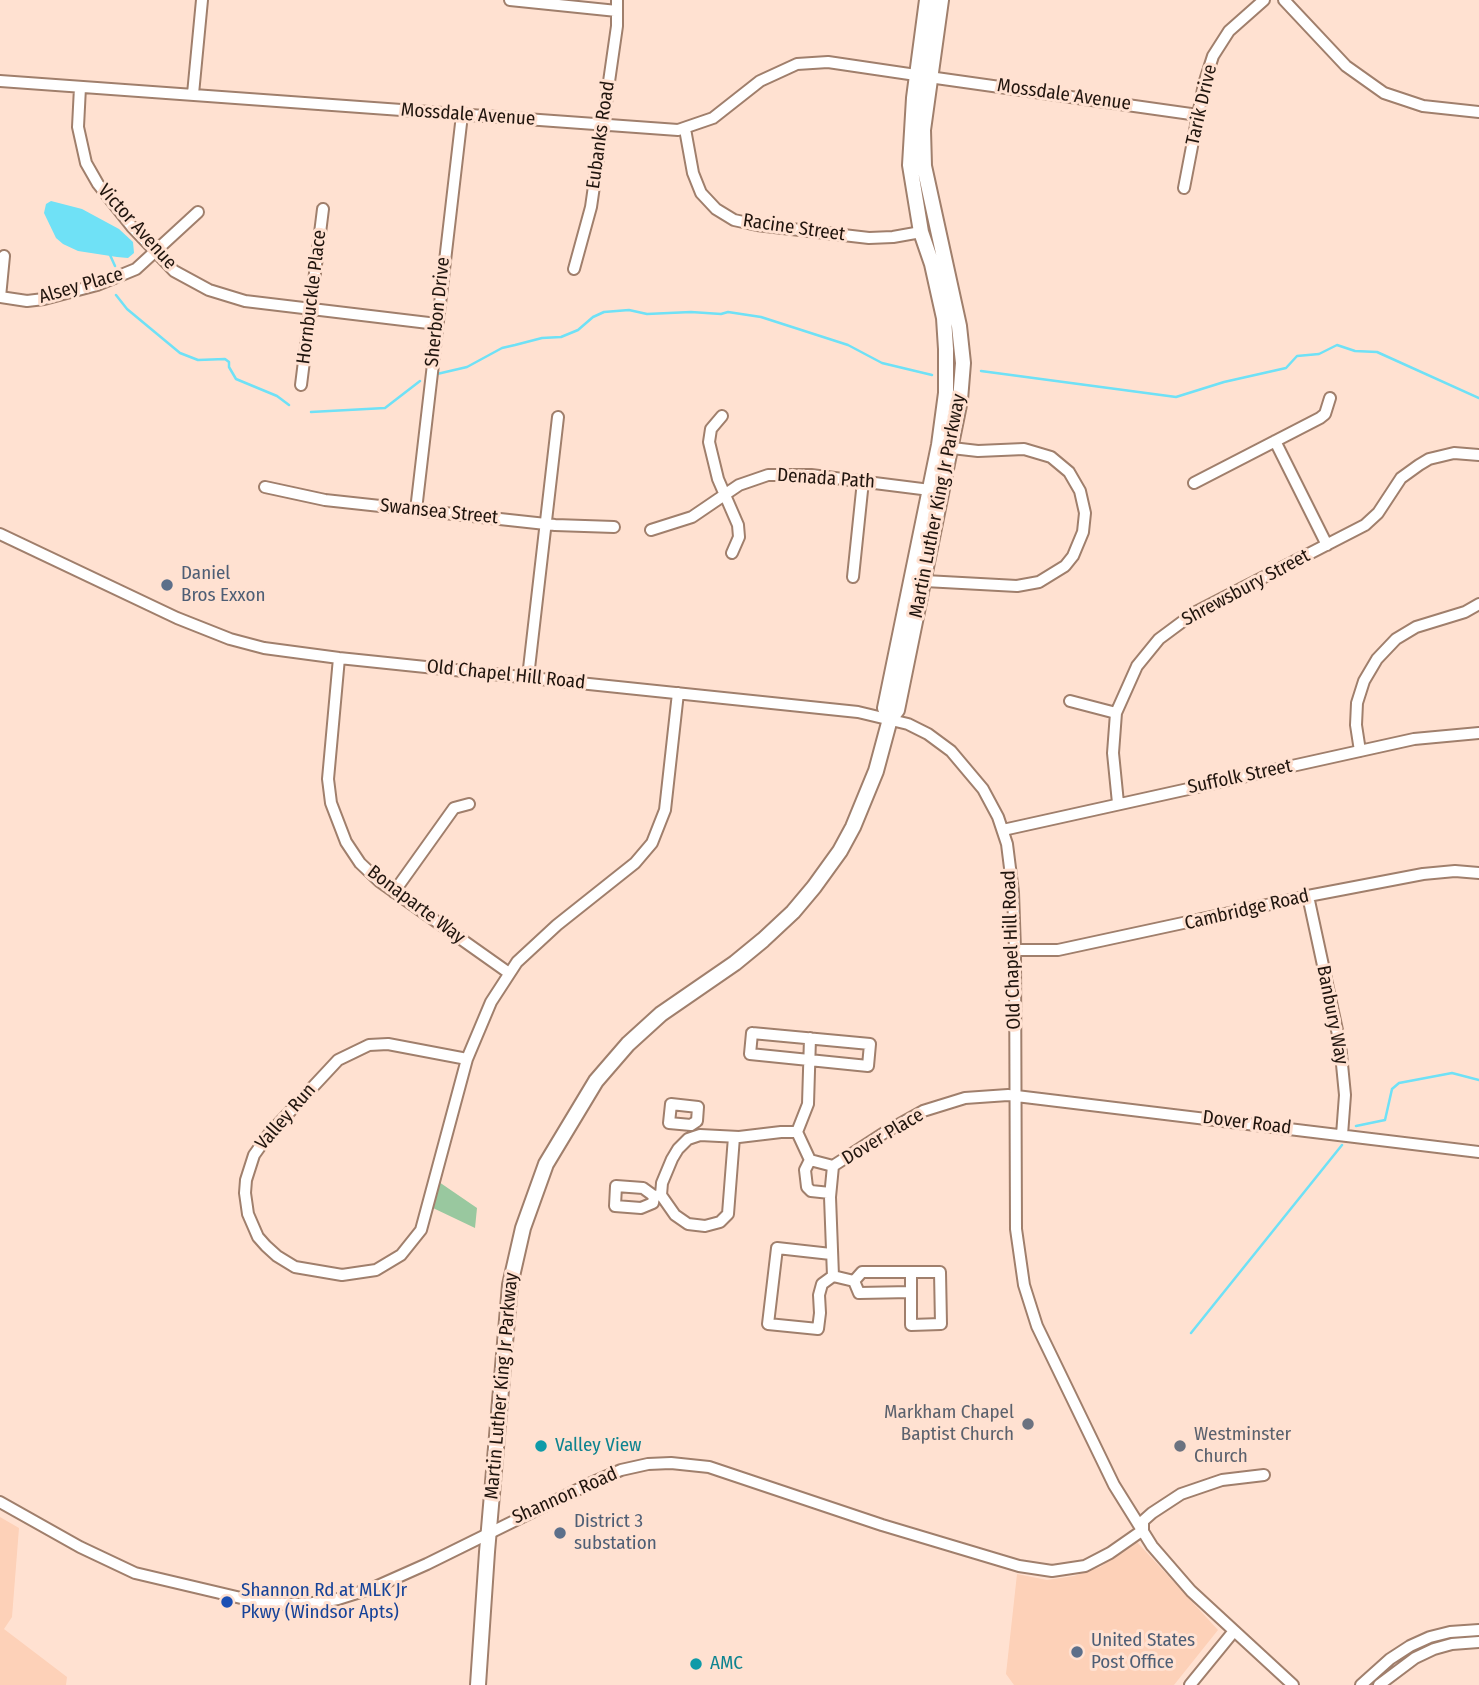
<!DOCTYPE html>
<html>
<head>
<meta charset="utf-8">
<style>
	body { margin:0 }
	canvas { display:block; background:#ffe1d1 }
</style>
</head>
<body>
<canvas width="1479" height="1685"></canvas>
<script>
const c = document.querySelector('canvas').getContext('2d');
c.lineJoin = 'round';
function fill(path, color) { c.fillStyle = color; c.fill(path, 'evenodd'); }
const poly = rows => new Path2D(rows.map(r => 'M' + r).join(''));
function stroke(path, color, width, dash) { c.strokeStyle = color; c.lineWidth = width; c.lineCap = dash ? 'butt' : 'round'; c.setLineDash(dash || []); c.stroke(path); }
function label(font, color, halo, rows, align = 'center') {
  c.font = font + ' "Fira Sans Condensed",sans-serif'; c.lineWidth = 6; c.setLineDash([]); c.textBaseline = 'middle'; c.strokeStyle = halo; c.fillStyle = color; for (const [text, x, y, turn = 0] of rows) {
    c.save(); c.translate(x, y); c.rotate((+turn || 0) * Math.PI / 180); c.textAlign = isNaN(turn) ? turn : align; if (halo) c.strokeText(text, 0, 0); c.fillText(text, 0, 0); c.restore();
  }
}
fill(poly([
	[0,1517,19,1528,12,1617,4,1629,67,1677,66,1685,0,1685],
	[1137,1542,1218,1630,1174,1685,1014,1685,1006,1674,1017,1574,1047,1580,1074,1576,1100,1567]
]), '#fdd1b8');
fill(poly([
	[439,1182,477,1208,475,1228,433,1208]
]), '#99c89f');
fill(poly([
	[51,201,82,209,119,229,133,242,134,253,128,258,117,257,78,251,63,244,56,238,44,213,46,204]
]), '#6fe1f6');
stroke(poly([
	[110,255,115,266],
	[116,295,127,309,180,353,198,360,225,359,229,362,229,367,236,379,277,396,289,405],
	[981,371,1176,397,1224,382,1286,368,1297,356,1319,354,1337,345,1355,351,1377,352,1479,398],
	[437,374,467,367,502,348,515,345,542,338,561,337,578,330,593,317,604,312,629,310,647,314,691,312,721,314,728,312,761,317,848,345,882,363,932,375],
	[311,412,385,408,420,381],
	[1356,1126,1385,1120,1392,1089,1399,1083,1452,1073,1479,1080],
	[1191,1333,1342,1145]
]), '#6fe1f6', 2.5);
const minor = poly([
	[510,0,617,11],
	[1284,0,1346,66,1384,93,1423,106,1479,112],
	[929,77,1198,115],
	[0,81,678,130,713,118,760,81,797,64,828,62,916,75],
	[80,87,78,127,86,163,98,184,132,227,174,271,209,290,245,301,437,324],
	[193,94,202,0],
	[685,129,693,173,701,193,716,209,734,220,757,225,869,238,893,237,921,232],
	[1184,188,1204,84,1213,56,1229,31,1264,0],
	[4,256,0,297,27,301,44,299,97,285,136,269,198,212],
	[574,269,591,207,617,26,617,0],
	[301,385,323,209],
	[722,416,711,429,709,442,718,479,738,525,739,537,732,553],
	[1275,441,1327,545],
	[1194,483,1320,418,1325,414,1330,398],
	[265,487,325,500,555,525,614,527],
	[416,510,462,115],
	[651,530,692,517,739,485,768,475,811,475,930,490],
	[0,534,177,618,230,639,264,648,339,658,858,712,908,724,928,734,951,751,983,789,998,817,1007,844,1013,892,1015,950,1016,1229,1024,1285,1037,1326,1114,1485,1152,1546,1191,1591,1293,1685],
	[853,577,863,481],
	[925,581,1017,586,1039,582,1065,566,1073,556,1083,532,1085,513,1080,491,1069,472,1051,457,1024,449,978,451,952,448],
	[339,658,328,779,331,803,346,842,360,863,379,881,509,973],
	[528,677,558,417],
	[1070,701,1116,713],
	[1360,751,1356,725,1357,703,1364,681,1377,659,1396,639,1416,627,1465,612,1479,604],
	[1118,803,1113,753,1116,713,1137,666,1159,639,1194,613,1365,525,1378,513,1401,478,1419,465,1429,459,1454,453,1479,455],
	[1003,830,1414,739,1479,733],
	[394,892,454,808,469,804],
	[1308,896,1340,1044,1345,1095,1342,1135],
	[1015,950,1058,950,1308,896,1423,874,1455,871,1479,873],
	[752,1033,870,1044,868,1066,750,1054,752,1033],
	[388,1044,467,1059,421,1230,401,1255,376,1270,342,1275,295,1267,277,1256,266,1246,258,1237,248,1214,245,1193,246,1180,254,1155,269,1134,338,1060,369,1045,388,1044],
	[467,1059,491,1002,517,962,557,925,635,863,652,843,665,810,678,693],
	[671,1104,698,1107,697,1121,691,1125,669,1123,671,1104],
	[797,1132,810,1160,833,1166,887,1131,923,1111,965,1098,1008,1095,1479,1152],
	[797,1132,808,1104,810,1038],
	[810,1160,805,1170,807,1187,811,1191,830,1193],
	[616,1186,643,1188,654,1196,653,1203,641,1208,615,1206,616,1186],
	[661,1195,675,1215,688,1224,705,1226,720,1222,728,1214,734,1137],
	[654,1196,661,1195,662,1183,672,1159,678,1149,688,1139,700,1135,739,1137,781,1132,797,1132],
	[831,1254,777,1248,768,1324,818,1329,820,1313,819,1295,822,1284,833,1276,854,1281],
	[911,1272,911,1325,941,1324,940,1272,862,1272,854,1281,859,1293,911,1292],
	[833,1276,830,1197,833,1166],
	[0,1502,80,1547,135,1573,241,1598,277,1604,307,1604,338,1599,373,1588,427,1564,589,1484,621,1470,648,1464,671,1463,709,1467,882,1525,1019,1566,1052,1571,1085,1566,1110,1553,1143,1530,1143,1521,1152,1513,1181,1494,1222,1480,1264,1475],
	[1190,1685,1234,1631],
	[1361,1685,1390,1659,1410,1646,1430,1637,1450,1632,1479,1630],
	[1379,1685,1415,1658,1434,1649,1452,1644,1479,1642]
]);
const major = poly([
	[890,719,885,708,939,445,946,393,946,349,944,318,932,264,921,232,910,165,914,98,927,0],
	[478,1685,487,1552,510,1285,523,1228,546,1164,596,1081,628,1044,661,1014,735,963,763,940,793,912,814,887,840,851,853,827,876,771,890,719,897,710,960,400,963,363,959,326,924,166,923,130,941,0]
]);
stroke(minor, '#a07f6c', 14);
stroke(major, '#a07f6c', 18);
stroke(minor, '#fff', 10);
stroke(major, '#fff', 14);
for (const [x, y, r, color] of [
	[167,585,7,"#5c6f8a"],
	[1028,1424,7,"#6b7280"],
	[541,1446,7,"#0f9aa8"],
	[1180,1446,7,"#6b7280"],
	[560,1533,7,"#5c6f8a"],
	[227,1602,7,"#1a4fb4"],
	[1077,1652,7,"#5c6f8a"],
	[696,1664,7,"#0f9aa8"]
]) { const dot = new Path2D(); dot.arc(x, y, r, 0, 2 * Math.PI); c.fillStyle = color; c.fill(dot); stroke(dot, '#ffe1d1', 2.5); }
label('19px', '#21150e', '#ffe1d1', [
	["Mossdale Avenue",1064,95,8],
	["Tarik Drive",1202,105,-77],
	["Mossdale Avenue",468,115,4],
	["Eubanks Road",601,135,-82],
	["Victor Avenue",137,227,48],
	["Racine Street",794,228,8],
	["Alsey Place",81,286,-16],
	["Hornbuckle Place",312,297,-83],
	["Sherbon Drive",438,312,-84],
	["Denada Path",826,479,4],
	["Martin Luther King Jr Parkway",938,506,-79],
	["Swansea Street",439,512,6],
	["Shrewsbury Street",1246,588,-28],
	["Old Chapel Hill Road",506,675,6],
	["Suffolk Street",1240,777,-12],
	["Bonaparte Way",416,905,37],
	["Cambridge Road",1247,910,-13],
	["Old Chapel Hill Road",1012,950,-92],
	["Banbury Way",1332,1015,79],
	["Valley Run",286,1117,-49],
	["Dover Road",1247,1123,7],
	["Dover Place",883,1137,-31],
	["Martin Luther King Jr Parkway",502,1386,-85],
	["Shannon Road",565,1496,-24]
]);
label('19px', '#4e5e75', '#ffe1d1', [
	["Daniel",181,574],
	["Bros Exxon",181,596],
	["District 3",574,1522],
	["substation",574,1544],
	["United States",1091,1641],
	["Post Office",1091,1663]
], 'left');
label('19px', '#5b616d', '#ffe1d1', [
	["Markham Chapel",1014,1413],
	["Baptist Church",1014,1435],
	["Westminster",1194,1435,"left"],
	["Church",1194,1457,"left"]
], 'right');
label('19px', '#0d838f', '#ffe1d1', [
	["Valley View",555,1446],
	["AMC",710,1664]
], 'left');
label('19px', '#164399', '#ffe1d1', [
	["Shannon Rd at MLK Jr",241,1591],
	["Pkwy (Windsor Apts)",241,1613]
], 'left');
</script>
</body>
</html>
